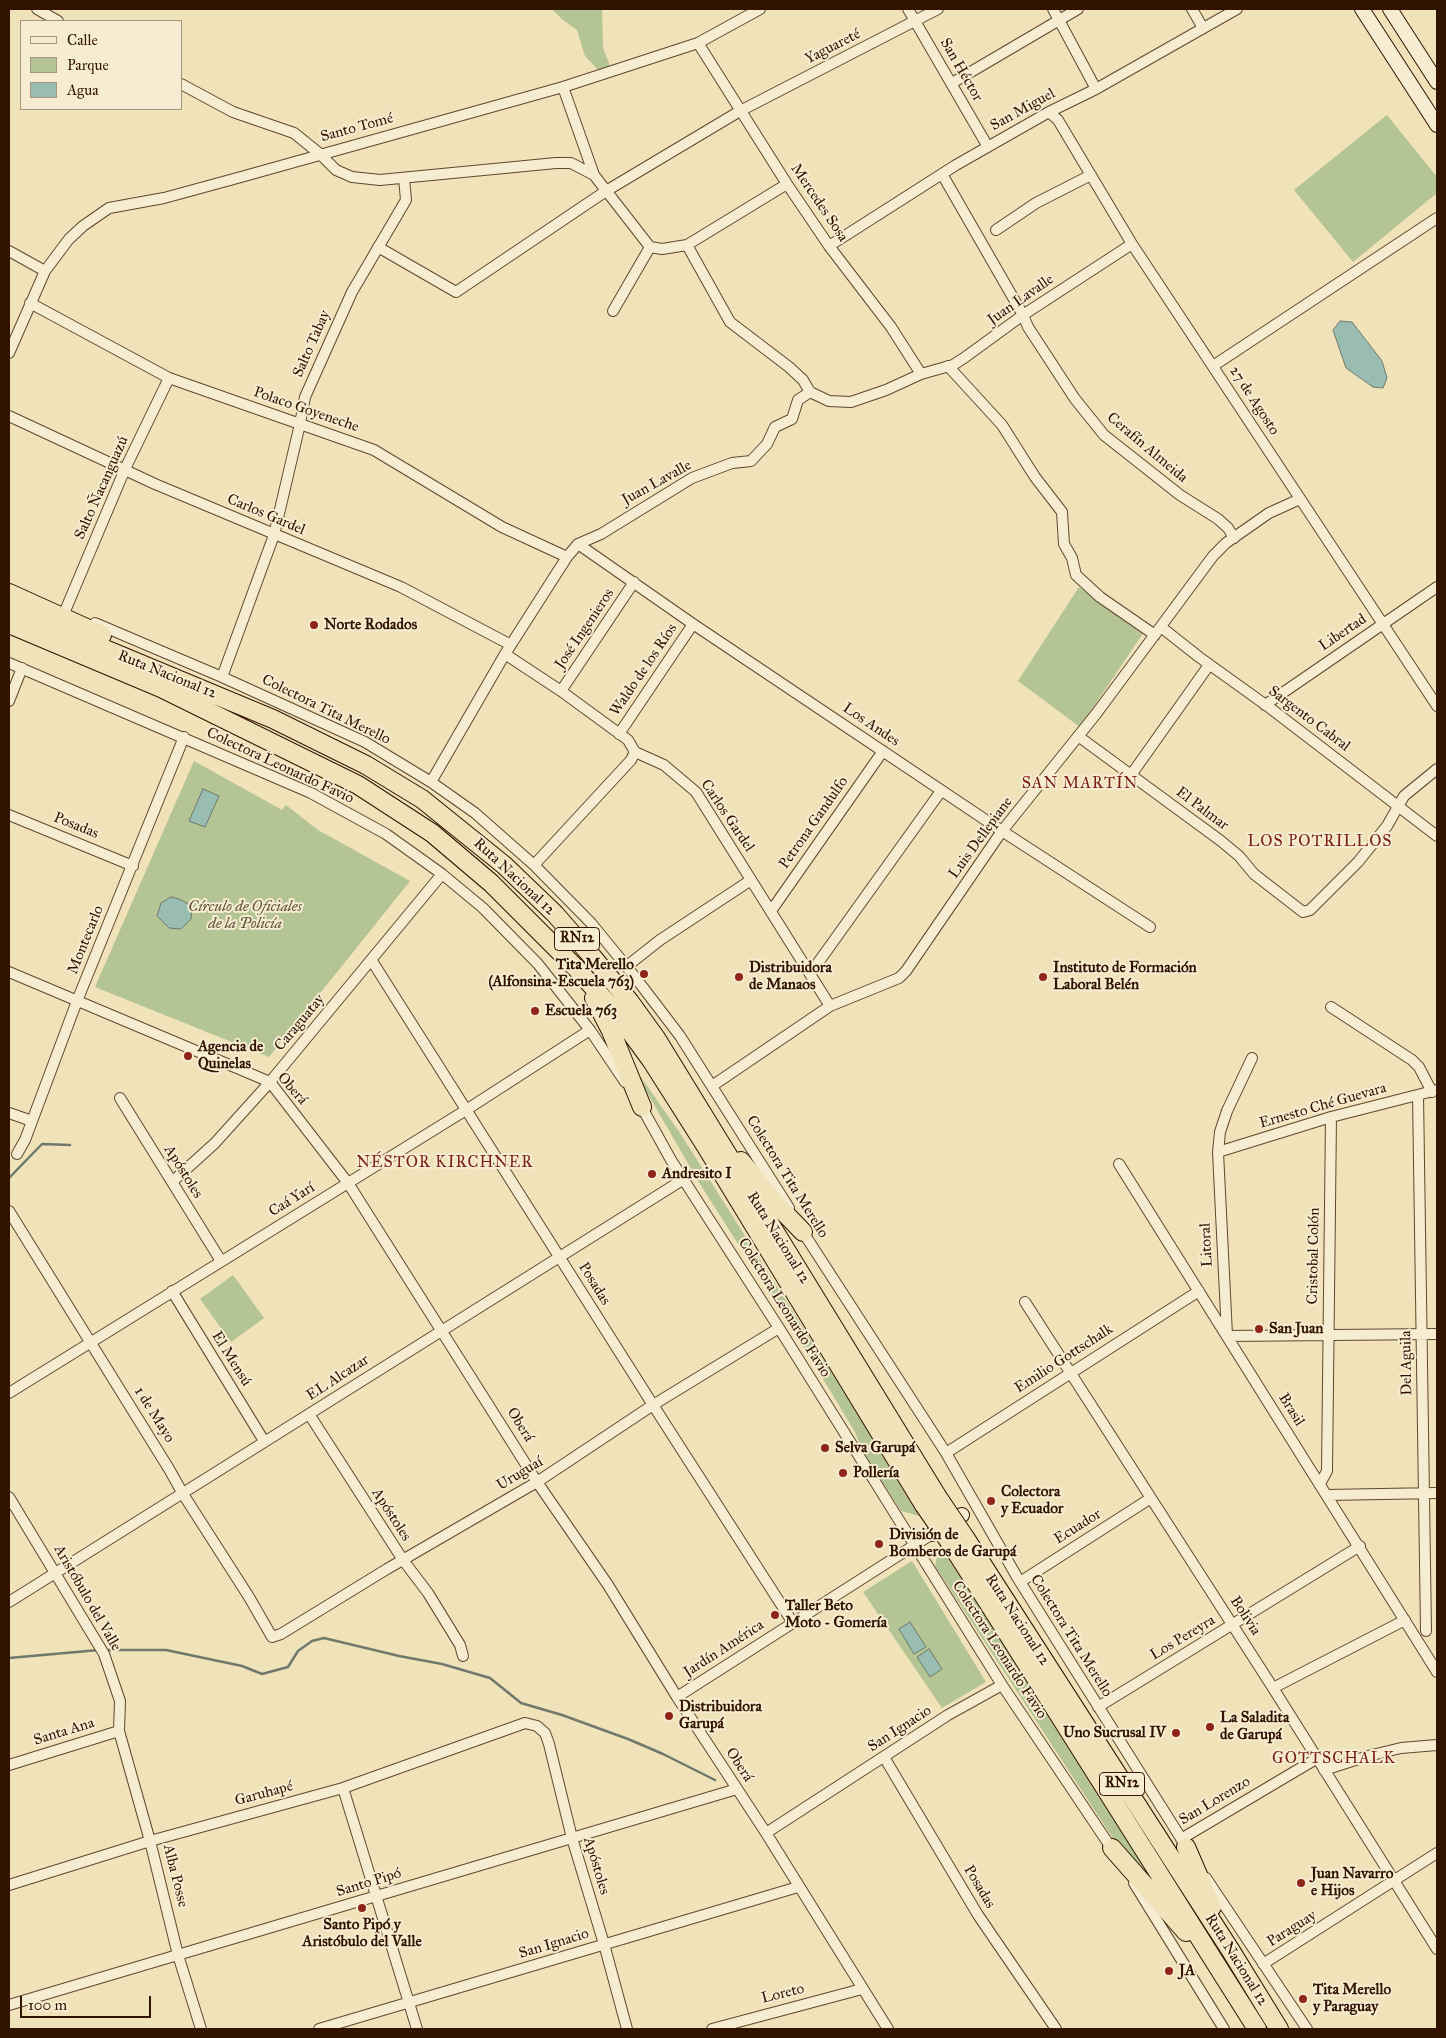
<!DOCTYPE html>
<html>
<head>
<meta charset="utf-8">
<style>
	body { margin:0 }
	#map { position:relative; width:1446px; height:2038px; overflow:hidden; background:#f0e2b9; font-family:"IM FELL Great Primer",serif }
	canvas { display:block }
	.frame { position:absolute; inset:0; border:10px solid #311300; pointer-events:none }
	.legend { position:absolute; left:20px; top:20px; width:162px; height:90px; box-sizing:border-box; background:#f5ecd2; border:1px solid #a7957e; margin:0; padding:6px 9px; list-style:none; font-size:15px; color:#311300 }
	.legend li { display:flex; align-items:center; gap:10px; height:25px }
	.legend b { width:25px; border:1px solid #a7957e }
	.scale { position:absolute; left:20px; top:1996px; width:131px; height:22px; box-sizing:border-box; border:2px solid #311300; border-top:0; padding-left:6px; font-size:15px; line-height:18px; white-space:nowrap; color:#311300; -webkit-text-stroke:4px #f5ecd2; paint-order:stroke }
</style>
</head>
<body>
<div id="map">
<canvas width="1446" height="2038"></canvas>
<div class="frame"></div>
<ul class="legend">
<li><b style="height:6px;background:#f5ecd2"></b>Calle</li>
<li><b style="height:14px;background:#b4c494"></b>Parque</li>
<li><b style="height:14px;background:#9abdb2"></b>Agua</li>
</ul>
<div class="scale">100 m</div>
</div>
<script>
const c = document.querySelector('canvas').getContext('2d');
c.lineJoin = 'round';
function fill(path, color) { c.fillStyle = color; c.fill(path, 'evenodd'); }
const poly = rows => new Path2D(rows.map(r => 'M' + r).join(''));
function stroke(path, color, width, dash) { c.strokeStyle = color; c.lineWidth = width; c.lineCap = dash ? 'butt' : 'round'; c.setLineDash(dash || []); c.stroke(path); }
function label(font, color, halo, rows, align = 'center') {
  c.font = font + ' "IM FELL Great Primer",serif'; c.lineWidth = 4; c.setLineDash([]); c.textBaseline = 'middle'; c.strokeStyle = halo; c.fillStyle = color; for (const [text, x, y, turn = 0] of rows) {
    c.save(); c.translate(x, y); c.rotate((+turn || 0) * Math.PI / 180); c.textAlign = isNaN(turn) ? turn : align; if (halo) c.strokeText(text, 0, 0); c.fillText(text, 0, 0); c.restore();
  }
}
fill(poly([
	[552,9,602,9,603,48,610,66,602,74,585,56,577,30,564,21],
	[1387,115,1437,177,1437,193,1353,262,1294,190],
	[1079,587,1144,632,1080,727,1018,681],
	[194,761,282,810,286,805,318,830,410,881,269,1057,95,987],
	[624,1053,680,1133,923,1517,901,1511,861,1448,855,1432,814,1364,700,1184],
	[233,1275,264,1318,231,1342,200,1299],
	[940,1543,1159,1891,1129,1863,935,1566],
	[912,1561,986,1682,942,1708,863,1592]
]), '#b4c494');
const water = poly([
	[1340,321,1352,322,1382,361,1387,378,1383,388,1373,387,1346,368,1333,330,1340,321],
	[203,789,219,796,205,827,189,821,203,789],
	[171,897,179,899,192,906,191,919,181,929,169,928,157,916,161,903,171,897],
	[910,1622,926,1647,914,1654,899,1629,910,1622],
	[929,1649,942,1669,930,1677,917,1657,929,1649]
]);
fill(water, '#9abdb2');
stroke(water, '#70796b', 1);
stroke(poly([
	[9,1178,42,1144,70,1145],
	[105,1650,166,1650,242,1666,262,1674,288,1667,298,1651,312,1641,324,1638,399,1656,442,1664,490,1678,521,1703,562,1715,628,1739,663,1754,715,1780],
	[9,1658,99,1650]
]), '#70796b', 2.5);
const street = poly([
	[37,9,58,21],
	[908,9,988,147],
	[1053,9,1096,89],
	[1192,9,1203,28],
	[698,43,787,184,829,246,891,327,921,374],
	[952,83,1078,9],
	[181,84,233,112,294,133,320,154,336,170,352,177,380,180,556,163,571,163,594,175,650,247,662,249,687,245,787,184],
	[563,87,594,175],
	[1049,112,1058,120,1132,244,1437,706],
	[942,174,1023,315,1028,327,1075,399,1104,435,1180,495,1218,519,1228,528,1234,538],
	[996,230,1036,203,1091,175],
	[687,245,730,322,789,367,803,380,810,392],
	[829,246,956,165,1049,112,1096,89,1237,9],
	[378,247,456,292,606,191,740,111,938,9],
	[9,251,45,271],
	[30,303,169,378,374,450,502,527,567,557],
	[613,311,650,247],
	[9,353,45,271,69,239,83,226,109,208,164,198,241,177,563,87,698,43,760,9],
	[948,366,1002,425,1035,477,1062,512,1064,544,1072,558,1076,575,1100,597,1155,635],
	[1213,366,1437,218],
	[9,416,155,484,401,587,511,645],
	[578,544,693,624,1002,831,1150,927],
	[65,611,125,469,169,378],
	[95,623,222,677,365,742,431,782,475,813,534,865,591,923,635,977,680,1036,789,1208],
	[1161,627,1199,657,1270,708,1437,836],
	[505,654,561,691,628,740,635,752,664,765,696,792,830,1006],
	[9,663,311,793,386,834,442,874,483,908,538,964,590,1030,625,1082],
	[222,677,274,535,300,424,305,397,352,292,406,200,404,178],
	[561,691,634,582],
	[9,701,22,668],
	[1265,705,1437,587],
	[619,734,693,624],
	[1078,736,1221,841,1239,856,1254,874,1303,912,1310,910,1358,862,1387,826,1404,796,1437,769],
	[1131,775,1209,665],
	[431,782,505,654,567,557,578,544,601,534,692,478,732,463,751,461,767,444,775,427,792,419,798,400,810,392,829,401,851,402,886,390,921,374,953,365,964,358,1023,315,1132,244],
	[9,815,133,866],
	[534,865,631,760,635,752],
	[771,911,883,751],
	[372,961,653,1405,793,1623],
	[627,966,660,940,751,880],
	[9,972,270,1082,348,1183,537,1482,608,1585,677,1697,766,1833,888,2029],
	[810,974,941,791],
	[1331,1007,1412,1060,1419,1067,1432,1092],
	[712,1086,830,1006,899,978,906,971,1002,831,1096,714,1213,556,1226,543,1269,513,1300,499],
	[1418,1095,1426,1631],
	[120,1098,221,1261],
	[640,1104,671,1160,779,1328,1002,1685,1114,1852],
	[9,1113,32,1121],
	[1218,1152,1331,1117,1437,1090],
	[17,1154,25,1140,77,1001,184,737],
	[1119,1164,1437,1672],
	[172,1182,215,1143,270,1082,442,874],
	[9,1211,169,1469,183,1494,249,1597,272,1637,281,1634,387,1569,537,1482,653,1405,779,1328],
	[801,1229,946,1453,1017,1577,1189,1851],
	[172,1291,264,1441],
	[1025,1302,1273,1688,1437,1949],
	[1227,1335,1218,1152,1220,1132,1227,1111,1252,1058],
	[1227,1336,1437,1334],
	[9,1393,466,1110,590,1030],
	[309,1414,403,1560,428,1593,460,1645,463,1656],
	[946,1453,1199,1291],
	[1320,1484,1327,1471,1331,1117],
	[1327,1495,1437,1493],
	[9,1497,104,1654,120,1701,119,1731,9,1765],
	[1020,1582,1151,1498],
	[9,1602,684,1179],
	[1273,1688,1405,1620],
	[677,1697,932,1534],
	[1098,1707,1360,1546],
	[119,1731,150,1841,178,1955,201,2029],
	[884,1757,978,1915,1056,2029],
	[1324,1770,1368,1756,1401,1748,1437,1745],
	[343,1788,417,2029],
	[766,1833,948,1715,1002,1685],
	[1181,1839,1316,1759],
	[1206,1878,1307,2029],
	[1134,1883,1224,2029],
	[9,1885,150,1841,343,1788,525,1723,537,1726,545,1733,549,1744,572,1838,604,1944,627,2029],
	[1263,1964,1437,1853],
	[9,2005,737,1789],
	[319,2029,798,1887],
	[712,2029,862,1989]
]);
const secondary = poly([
	[1362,9,1437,125],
	[1390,9,1437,82],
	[932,1534,962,1515]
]);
const highway = poly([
	[9,593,102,635],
	[9,609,273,719,366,765,422,799,504,865,555,914,590,954,630,1002,656,1038,937,1496],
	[9,624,161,688,358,785,432,833,491,883,577,969,618,1015,651,1060,705,1145,924,1505],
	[594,998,611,1031,642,1107],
	[741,1161,775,1203,803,1232],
	[966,1539,1231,1951,1279,2029],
	[953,1547,1257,2029],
	[1186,1847,1212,1907],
	[1112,1848,1186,1932]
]);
stroke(street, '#61472e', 12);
stroke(secondary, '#311300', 16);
stroke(highway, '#311300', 20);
stroke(street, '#f5ecd2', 10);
stroke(secondary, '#f5ecd2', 14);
stroke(highway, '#f0e2b9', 18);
const highwayBridge = poly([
	[937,1496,966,1539],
	[924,1505,953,1547]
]);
stroke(highwayBridge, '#311300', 20, []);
stroke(highwayBridge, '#f0e2b9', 18);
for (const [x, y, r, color] of [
	[314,625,5,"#8f2418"],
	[644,974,5,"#8f2418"],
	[739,977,5,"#8f2418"],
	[1043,977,5,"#8f2418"],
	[535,1011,5,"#8f2418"],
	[188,1056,5,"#8f2418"],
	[652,1174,5,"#8f2418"],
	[1259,1329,5,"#8f2418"],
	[825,1448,5,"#8f2418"],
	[843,1473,5,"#8f2418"],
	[991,1501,5,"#8f2418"],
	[879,1544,5,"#8f2418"],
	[775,1615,5,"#8f2418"],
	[669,1716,5,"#8f2418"],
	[1210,1727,5,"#8f2418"],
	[1176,1733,5,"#8f2418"],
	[1301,1883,5,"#8f2418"],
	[362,1908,5,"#8f2418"],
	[1169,1971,5,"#8f2418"],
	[1303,1999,5,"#8f2418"]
]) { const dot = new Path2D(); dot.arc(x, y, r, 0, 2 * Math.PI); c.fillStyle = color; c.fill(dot); stroke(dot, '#f5ecd2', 2); }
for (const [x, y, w] of [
	[577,939,45],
	[1122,1784,45]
]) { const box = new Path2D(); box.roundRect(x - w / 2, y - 11.5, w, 23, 4); c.fillStyle = '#f5ecd2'; c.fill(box); stroke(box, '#311300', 1); }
label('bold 14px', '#311300', null, [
	["RN12",577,939],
	["RN12",1122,1784]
]);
label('15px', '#311300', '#f5ecd2', [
	["Yaguareté",833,47,-27],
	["San Héctor",961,70,60],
	["San Miguel",1023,110,-29],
	["Santo Tomé",357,128,-15],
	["Mercedes Sosa",819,203,56],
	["Juan Lavalle",1021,300,-35],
	["Salto Tabay",312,344,-66],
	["27 de Agosto",1254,401,57],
	["Polaco Goyeneche",306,410,19],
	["Cerafín Almeida",1147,448,40],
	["Juan Lavalle",657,483,-29],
	["Salto Ñacanguazú",102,488,-66],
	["Carlos Gardel",266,515,23],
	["José Ingenieros",585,629,-56],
	["Libertad",1343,633,-34],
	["Waldo de los Ríos",644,670,-56],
	["Ruta Nacional 12",167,675,22],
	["Colectora Tita Merello",326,710,26],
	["Sargento Cabral",1309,719,37],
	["Los Andes",871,725,34],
	["Colectora Leonardo Favio",280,766,25],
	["El Palmar",1202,809,37],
	["Carlos Gardel",727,816,56],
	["Petrona Gandulfo",814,823,-55],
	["Posadas",76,826,22],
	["Luis Dellepiane",981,838,-54],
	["Ruta Nacional 12",514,877,43],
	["Montecarlo",86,940,-68],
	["Caraguatay",300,1023,-50],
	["Oberá",292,1089,49],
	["Ernesto Ché Guevara",1323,1106,-16],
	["Apóstoles",183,1172,58],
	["Colectora Tita Merello",787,1177,58],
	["Caá Yarí",292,1200,-32],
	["Ruta Nacional 12",778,1238,58],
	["Litoral",1207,1245,-93],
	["Cristobal Colón",1314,1256,-89],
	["Posadas",594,1284,58],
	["Colectora Leonardo Favio",784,1308,58],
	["El Mensú",231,1359,58],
	["Emilio Gottschalk",1064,1359,-33],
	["Del Aguila",1407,1363,-91],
	["EL Alcazar",338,1378,-33],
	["Brasil",1291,1410,58],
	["1 de Mayo",154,1415,58],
	["Oberá",520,1425,58],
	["Uruguaí",520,1474,-31],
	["Apóstoles",391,1515,57],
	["Ecuador",1078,1527,-32],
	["Aristóbulo del Valle",87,1598,60],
	["Bolivia",1245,1616,57],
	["Ruta Nacional 12",1017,1620,57],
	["Colectora Tita Merello",1071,1636,58],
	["Los Pereyra",1183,1638,-31],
	["Jardín América",724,1649,-33],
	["Colectora Leonardo Favio",999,1650,57],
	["San Ignacio",900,1729,-33],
	["Santa Ana",64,1732,-17],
	["Oberá",739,1765,57],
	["Garuhapé",264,1794,-15],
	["San Lorenzo",1215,1801,-31],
	["Apóstoles",596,1866,73],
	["Alba Posse",175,1876,76],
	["Santo Pipó",369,1883,-17],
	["Posadas",979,1887,59],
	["Paraguay",1292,1929,-32],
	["San Ignacio",554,1944,-17],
	["Ruta Nacional 12",1236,1960,58],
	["Loreto",783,1994,-14]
]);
label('bold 15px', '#311300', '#f5ecd2', [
	["Norte Rodados",324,625],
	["Tita Merello",634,965,"right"],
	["(Alfonsina-Escuela 763)",634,982,"right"],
	["Distribuidora",749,968],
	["de Manaos",749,985],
	["Instituto de Formación",1053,968],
	["Laboral Belén",1053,985],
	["Escuela 763",545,1011],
	["Agencia de",198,1047],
	["Quinelas",198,1064],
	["Andresito I",662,1174],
	["San Juan",1269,1329],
	["Selva Garupá",835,1448],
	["Pollería",853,1473],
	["Colectora",1001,1492],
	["y Ecuador",1001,1509],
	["División de",889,1535],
	["Bomberos de Garupá",889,1552],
	["Taller Beto",785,1606],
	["Moto - Gomería",785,1623],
	["Distribuidora",679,1707],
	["Garupá",679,1724],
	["La Saladita",1220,1718],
	["de Garupá",1220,1735],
	["Uno Sucrusal IV",1166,1733,"right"],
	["Juan Navarro",1311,1874],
	["e Hijos",1311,1891],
	["Santo Pipó y",362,1925,"center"],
	["Aristóbulo del Valle",362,1942,"center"],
	["JA",1179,1971],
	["Tita Merello",1313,1990],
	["y Paraguay",1313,2007]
], 'left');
label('italic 15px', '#5f5134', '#f5ecd2', [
	["Círculo de Oficiales",245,907],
	["de la Policía",245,924]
]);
c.letterSpacing = '1px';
label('16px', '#7a1f14', '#f5ecd2', [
	["SAN MARTÍN",1080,784],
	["LOS POTRILLOS",1320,842],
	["NÉSTOR KIRCHNER",445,1163],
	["GOTTSCHALK",1334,1759]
]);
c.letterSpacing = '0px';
</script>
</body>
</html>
